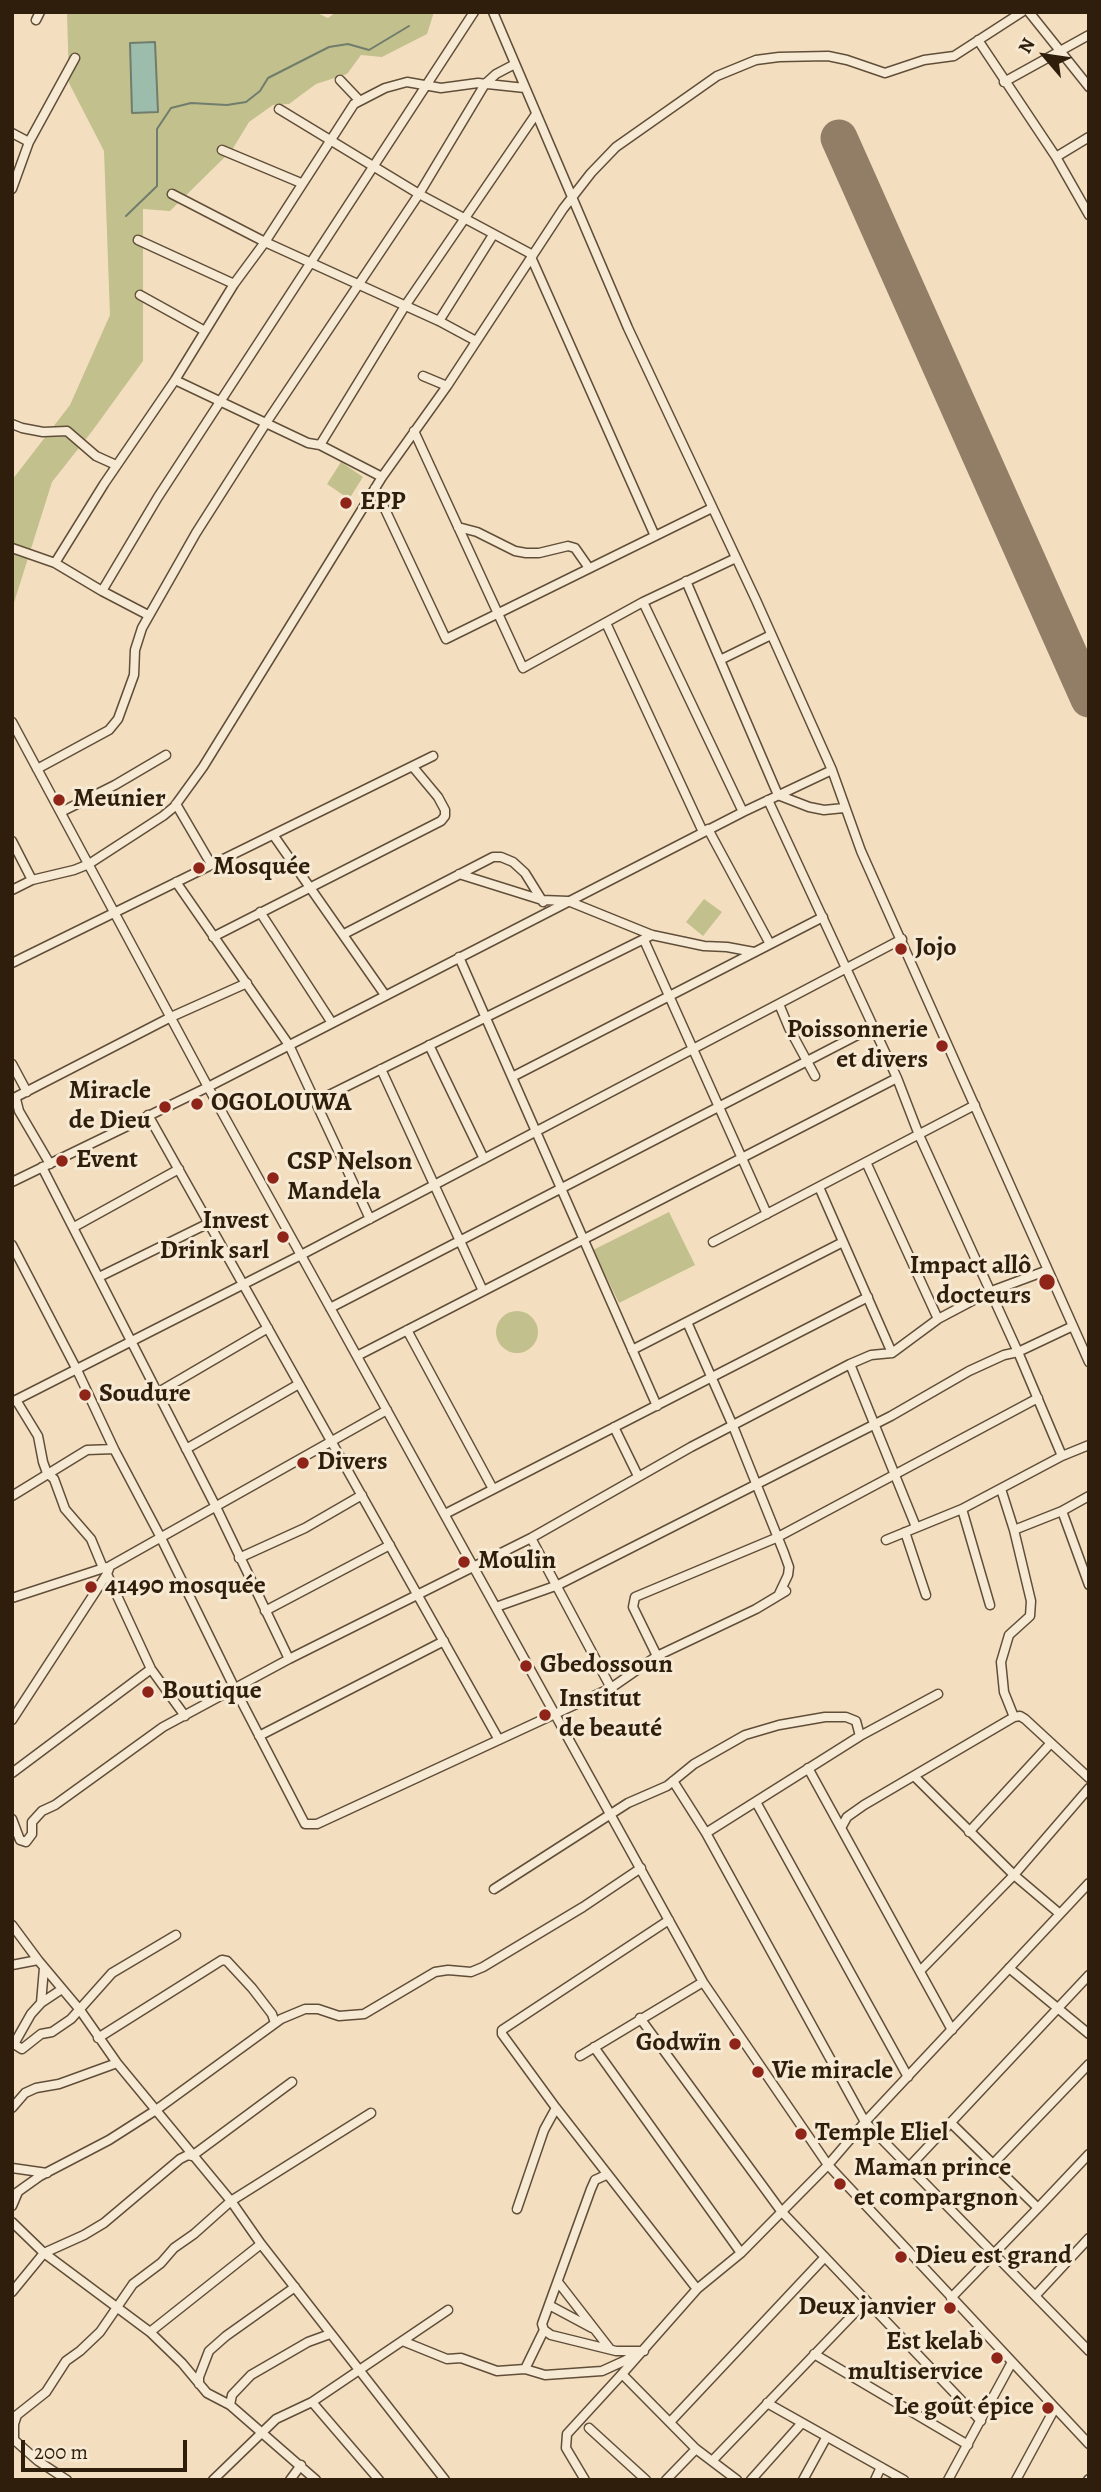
<!DOCTYPE html>
<html>
<head>
<meta charset="utf-8">
<style>
	body { margin:0 }
	#map { position:relative; width:1101px; height:2492px; overflow:hidden; background:#f3dfbf; font-family:Alegreya,serif }
	canvas { display:block }
	.frame { position:absolute; inset:0; border:14px solid #301e0c; pointer-events:none }
	.north { position:absolute; left:1010px; top:21px; width:70px; height:70px; -webkit-text-stroke:5px #f7ead5; paint-order:stroke; rotate:299deg; font-size:19px; font-weight:700; line-height:28px; text-align:center; color:#301e0c }
	.north::after { content:''; display:block; margin:auto; width:24px; height:32px; background:#301e0c; clip-path:polygon(50% 0,100% 100%,50% 72%,0 100%) }
	.scale { position:absolute; left:21px; top:2440px; width:166px; height:32px; box-sizing:border-box; border:4px solid #301e0c; border-top:0; padding-left:9px; font-size:21px; line-height:24px; white-space:nowrap; color:#301e0c; -webkit-text-stroke:5px #f7ead5; paint-order:stroke }
</style>
</head>
<body>
<div id="map">
<canvas width="1101" height="2492"></canvas>
<div class="frame"></div>
<div class="north">N</div>
<div class="scale">200 m</div>
</div>
<script>
const c = document.querySelector('canvas').getContext('2d');
c.lineJoin = 'round';
function fill(path, color) { c.fillStyle = color; c.fill(path, 'evenodd'); }
const poly = rows => new Path2D(rows.map(r => 'M' + r).join(''));
function stroke(path, color, width, dash) { c.strokeStyle = color; c.lineWidth = width; c.lineCap = dash ? 'butt' : 'round'; c.setLineDash(dash || []); c.stroke(path); }
function label(font, color, halo, rows, align = 'center') {
  c.font = font + ' Alegreya,serif'; c.lineWidth = 6; c.setLineDash([]); c.textBaseline = 'middle'; c.strokeStyle = halo; c.fillStyle = color; for (const [text, x, y, turn = 0] of rows) {
    c.save(); c.translate(x, y); c.rotate((+turn || 0) * Math.PI / 180); c.textAlign = isNaN(turn) ? turn : align; if (halo) c.strokeText(text, 0, 0); c.fillText(text, 0, 0); c.restore();
  }
}
fill(poly([
	[67,12,315,12,328,18,336,12,422,14,434,12,427,34,382,57,361,55,347,74,316,84,289,104,273,105,249,122,232,150,170,211,143,209,143,361,93,430,52,482,12,609,12,480,70,405,110,315,104,151,69,83],
	[341,462,363,477,349,499,327,484],
	[704,899,722,912,703,936,686,922],
	[669,1212,695,1265,619,1303,593,1250],
	'496 1332a21 21 0 1 1 42 0a21 21 0 1 1-42 0Z'
]), '#c2c08d');
const water = poly([
	[155,42,158,112,132,113,130,43,155,42]
]);
fill(water, '#9dbdac');
stroke(water, '#717d6c', 2);
stroke(poly([
	[126,216,157,186,157,129,171,108,191,103,227,105,246,102,260,91,268,78,329,47,348,44,369,50,409,26]
]), '#717d6c', 2);
stroke(poly([
	[839,138,1089,699]
]), '#927e66', 37);
const minor = poly([
	[493,12,628,328,756,600,832,770,861,851,1089,1362],
	[1029,12,1089,87],
	[36,20,40,12],
	[978,40,1056,157,1089,215],
	[340,80,359,100],
	[1004,82,1089,35],
	[279,109,419,194,533,255],
	[12,133,29,142,12,189],
	[29,142,75,58],
	[222,150,301,183],
	[1056,157,1089,137],
	[172,194,265,242,439,321,476,341],
	[138,240,234,284],
	[531,257,655,536],
	[140,295,205,331],
	[439,321,493,235],
	[423,376,447,386],
	[175,380,308,443,320,445,382,477],
	[12,424,22,428,43,432,67,431,96,456,116,465],
	[414,431,523,668,643,602,736,558],
	[320,445,405,306,536,114],
	[375,488,446,639,712,508],
	[458,527,477,532,515,551,526,553,539,553,568,546,575,548,589,568],
	[12,548,55,563,102,591,148,615],
	[55,563,104,484,175,380,234,284,265,242,354,104,385,88,407,82,441,88,478,83,525,88],
	[686,581,778,795,809,807,824,810,844,808],
	[102,591,158,497,474,12],
	[643,602,743,812],
	[606,623,703,832],
	[720,660,771,635],
	[12,722,208,1087,703,1982,828,2165,1089,2444],
	[37,769,109,730,118,719,134,675,135,650,142,628,196,533,266,423,419,194,485,84,496,74,515,64],
	[768,800,897,1078,919,1135,1018,1352,1062,1456],
	[176,804,211,864],
	[61,812,115,785,166,755],
	[708,829,770,944],
	[274,836,385,995],
	[12,841,32,880],
	[459,874,542,900,568,901,652,935,704,946,727,947,754,952],
	[176,882,289,1045,370,1219],
	[12,890,32,880,74,870,89,864,163,816,174,807,203,767,382,477,447,386,563,209,591,173,616,147,717,76,756,60,779,57,828,56,847,60,885,73,924,60,954,56,1022,12],
	[260,912,332,1023],
	[344,934,493,857,501,857,513,862,525,873,543,902],
	[213,937,441,821,445,816,445,810,438,797,413,767],
	[644,940,767,1214],
	[459,957,657,1406],
	[12,963,433,756],
	[779,1004,789,1028,815,1076],
	[429,1045,484,1159],
	[12,1064,27,1092],
	[381,1069,483,1291],
	[512,1077,823,917],
	[12,1099,171,1017,247,983],
	[16,1099,19,1111,50,1164],
	[315,1102,652,935],
	[148,1115,499,1740],
	[866,1162,938,1319],
	[42,1167,216,1507,289,1659],
	[12,1182,208,1087,743,812,832,770],
	[819,1187,892,1353],
	[74,1227,179,1169],
	[713,1242,975,1105],
	[12,1245,77,1370,114,1449,160,1536,235,1689,305,1824,317,1824,611,1688,657,1656,756,1609,786,1591],
	[99,1277,209,1223],
	[330,1308,871,1028],
	[687,1322,733,1426,784,1553,789,1567,788,1575,779,1594],
	[407,1330,493,1489],
	[632,1350,843,1242],
	[357,1356,897,1078],
	[850,1364,916,1527],
	[157,1393,268,1328],
	[16,1400,38,1436,43,1462,47,1473,54,1479,65,1509,91,1539,103,1568],
	[12,1402,301,1255,902,939],
	[614,1427,638,1476],
	[186,1449,299,1384],
	[1001,1489,1014,1530,1031,1601,1030,1616,1009,1635,1001,1662,1004,1692,1014,1717],
	[12,1496,87,1450,114,1449],
	[962,1509,990,1605],
	[1062,1511,1089,1585],
	[445,1514,868,1297],
	[1014,1530,1062,1511,1089,1496],
	[905,1532,926,1595],
	[531,1538,611,1688],
	[886,1540,962,1509,1062,1456,1089,1445],
	[239,1558,305,1528,362,1495],
	[12,1598,107,1567],
	[496,1607,558,1585,891,1416,969,1371,1004,1355,1018,1352,1073,1326],
	[265,1611,390,1545],
	[657,1656,633,1607,635,1597,776,1538,1038,1398],
	[185,1716,151,1669,107,1574,110,1566,387,1410],
	[12,1720,107,1574],
	[259,1736,444,1641],
	[808,1768,952,2030],
	[12,1773,151,1669],
	[915,1777,1014,1875,1060,1914],
	[673,1781,706,1833,865,2122,1089,2351],
	[756,1802,908,2077],
	[12,1819,20,1840,26,1842,32,1834,32,1822,42,1811,55,1805,163,1727,289,1659,531,1538,691,1447,850,1364,871,1355,892,1353,938,1319,989,1292,1048,1270],
	[841,1828,847,1817,864,1805,1014,1717,1020,1716,1025,1719,1089,1778],
	[969,1832,1050,1744],
	[706,1833,860,1736,938,1694],
	[494,1889,628,1803,667,1786,694,1764,745,1735,779,1725,825,1717,846,1717,856,1721,860,1736],
	[669,1920,502,2030,502,2034,556,2108,697,2289],
	[12,1925,38,1960],
	[12,1965,38,1960,80,2010,117,2063,231,2201,261,2244,445,2480],
	[44,1968,41,2003,31,2014,14,2044,22,2049,41,2034,52,2032,71,2019,112,1973,176,1935],
	[1009,1968,1089,2034],
	[920,1971,1014,1875,1089,1788],
	[41,2003,62,1989],
	[640,2018,781,2211,981,2421],
	[98,2038,222,1960,227,1961,252,1988,272,2014,275,2023],
	[594,2047,741,2253],
	[580,2056,703,1982],
	[12,2108,25,2093,36,2088,59,2084,117,2063],
	[951,2123,1038,2208,1089,2154],
	[993,2164,1089,2064],
	[909,2167,1089,1975],
	[12,2168,47,2173],
	[606,2175,595,2180,591,2189,542,2324,544,2330,551,2335,616,2351,644,2351],
	[12,2196,40,2176,109,2140,156,2110,281,2019,305,2009,318,2009,339,2016,364,2014,435,1972,448,1970,471,1972,483,1967,583,1907,641,1868],
	[12,2206,18,2192],
	[517,2209,544,2130,556,2108],
	[12,2222,44,2253,150,2332,182,2363,207,2393,230,2405,316,2480],
	[558,2282,610,2349],
	[12,2292,44,2253,84,2235,104,2223,180,2159,188,2155,192,2156,292,2082],
	[1036,2295,1089,2238],
	[951,2298,1038,2208],
	[549,2305,592,2328],
	[150,2332,261,2244],
	[405,2342,447,2359,461,2358,497,2371,525,2369,545,2375,602,2371,624,2361,638,2352],
	[814,2354,968,2445],
	[525,2369,544,2330],
	[199,2384,199,2377,209,2351,226,2336,295,2287],
	[312,2402,379,2480],
	[767,2403,904,2480],
	[230,2405,232,2395,251,2375,308,2342,330,2334],
	[671,2421,825,2257],
	[589,2428,646,2480],
	[12,2438,38,2461,67,2480],
	[14,2439,14,2424,17,2415,46,2392,66,2361,80,2351,100,2332,133,2284,161,2263,174,2248,194,2234,231,2201,371,2113],
	[712,2461,866,2301],
	[213,2480,276,2419,312,2402,448,2310],
	[290,2480,301,2465],
	[585,2480,566,2448,567,2434,622,2374],
	[666,2480,696,2449],
	[737,2480,696,2449,622,2374,697,2289,741,2253,828,2165,865,2122,1089,1883],
	[751,2480,801,2424],
	[803,2480,826,2438],
	[875,2480,881,2467],
	[948,2480,1012,2362],
	[1016,2480,1055,2408],
	[1088,2480,1089,2479]
]);
stroke(minor, '#614e39', 11);
stroke(minor, '#f7ead5', 8);
for (const [x, y, r, color] of [
	[346,503,7,"#8f2418"],
	[59,800,7,"#8f2418"],
	[199,868,7,"#8f2418"],
	[901,949,7,"#8f2418"],
	[942,1046,7,"#8f2418"],
	[197,1104,7,"#8f2418"],
	[165,1107,7,"#8f2418"],
	[62,1161,7,"#8f2418"],
	[273,1178,7,"#8f2418"],
	[283,1237,7,"#8f2418"],
	[1047,1282,9,"#8f2418"],
	[85,1395,7,"#8f2418"],
	[303,1463,7,"#8f2418"],
	[464,1562,7,"#8f2418"],
	[91,1587,7,"#8f2418"],
	[526,1666,7,"#8f2418"],
	[148,1692,7,"#8f2418"],
	[545,1715,7,"#8f2418"],
	[735,2044,7,"#8f2418"],
	[758,2072,7,"#8f2418"],
	[801,2134,7,"#8f2418"],
	[840,2184,7,"#8f2418"],
	[901,2257,7,"#8f2418"],
	[950,2308,7,"#8f2418"],
	[997,2358,7,"#8f2418"],
	[1048,2408,7,"#8f2418"]
]) { const dot = new Path2D(); dot.arc(x, y, r, 0, 2 * Math.PI); c.fillStyle = color; c.fill(dot); stroke(dot, '#f7ead5', 2.5); }
label('bold 26px', '#301e0c', '#f7ead5', [
	["EPP",360,503],
	["Meunier",73,800],
	["Mosquée",213,868],
	["Jojo",915,949],
	["Poissonnerie",928,1031,"right"],
	["et divers",928,1061,"right"],
	["Miracle",151,1092,"right"],
	["de Dieu",151,1122,"right"],
	["OGOLOUWA",211,1104],
	["Event",76,1161],
	["CSP Nelson",287,1163],
	["Mandela",287,1193],
	["Invest",269,1222,"right"],
	["Drink sarl",269,1252,"right"],
	["Impact allô",1031,1267,"right"],
	["docteurs",1031,1297,"right"],
	["Soudure",99,1395],
	["Divers",317,1463],
	["Moulin",478,1562],
	["41490 mosquée",105,1587],
	["Gbedossoun",540,1666],
	["Boutique",162,1692],
	["Institut",559,1700],
	["de beauté",559,1730],
	["Godwïn",721,2044,"right"],
	["Vie miracle",772,2072],
	["Temple Eliel",815,2134],
	["Maman prince",854,2169],
	["et compargnon",854,2199],
	["Dieu est grand",915,2257],
	["Deux janvier",936,2308,"right"],
	["Est kelab",983,2343,"right"],
	["multiservice",983,2373,"right"],
	["Le goût épice",1034,2408,"right"]
], 'left');
</script>
</body>
</html>
